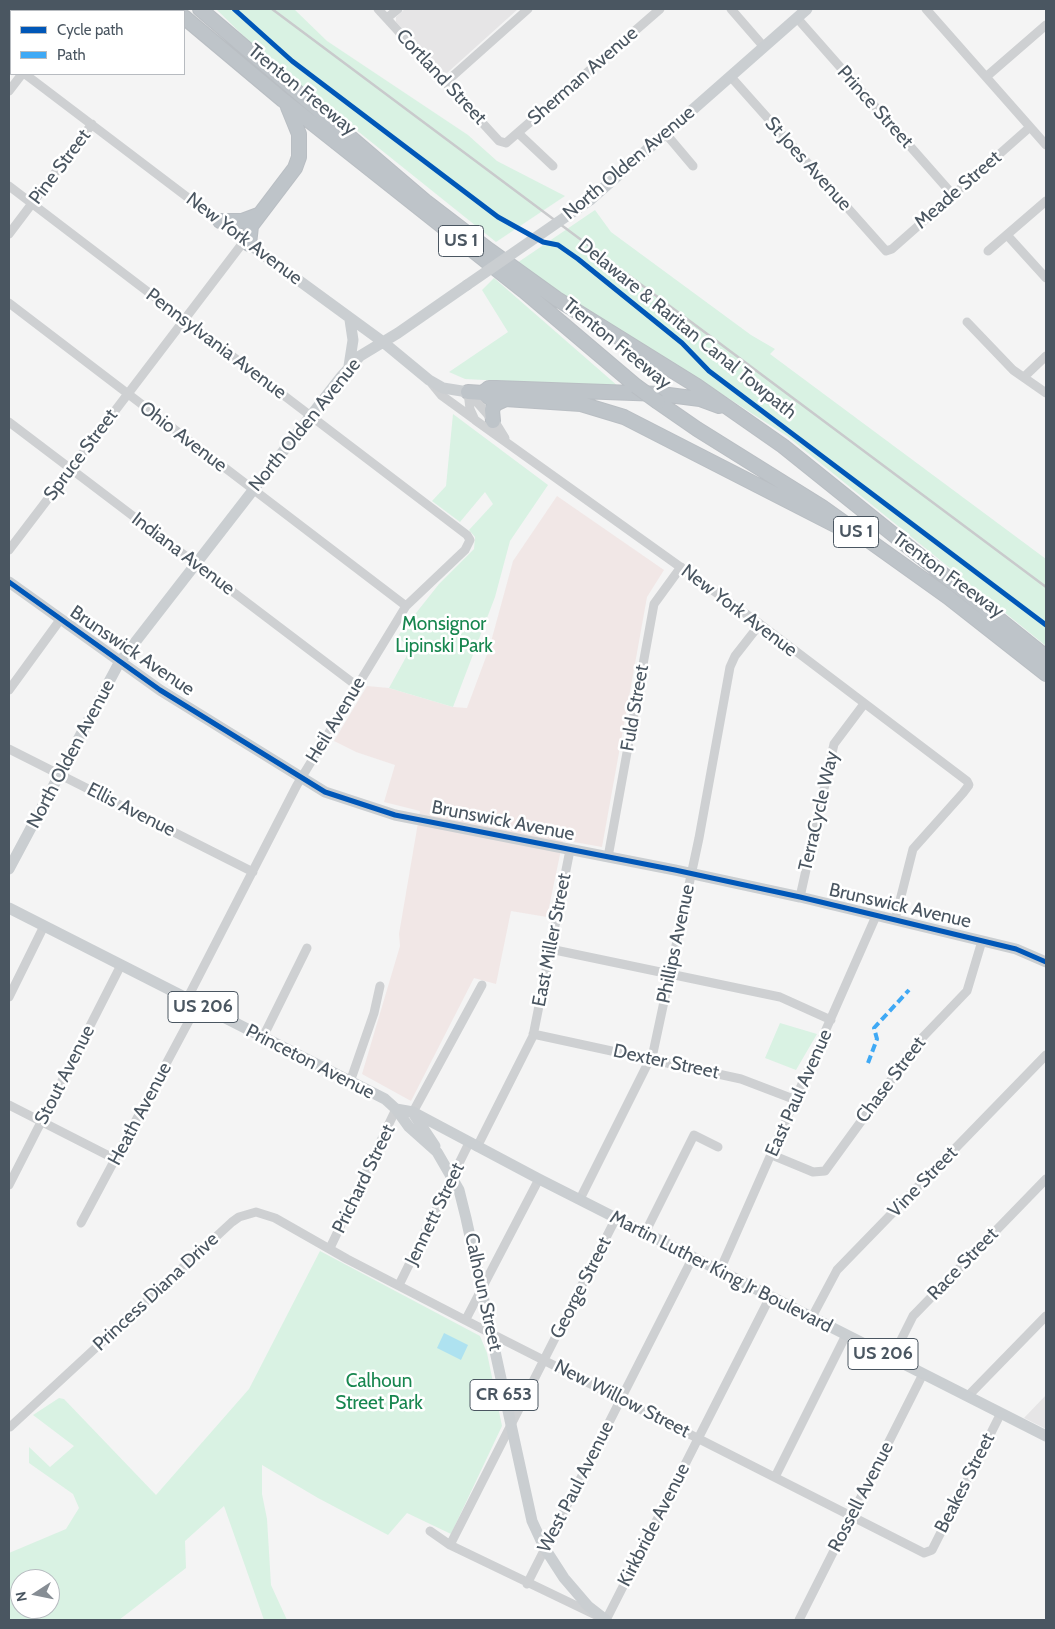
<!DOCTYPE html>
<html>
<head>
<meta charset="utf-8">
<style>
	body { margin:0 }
	#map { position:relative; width:1055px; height:1629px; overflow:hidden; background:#f4f4f4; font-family:Cabin,sans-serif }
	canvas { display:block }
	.frame { position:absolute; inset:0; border:10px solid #4a5661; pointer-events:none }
	.legend { position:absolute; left:10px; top:10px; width:175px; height:65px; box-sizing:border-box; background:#fff; border:1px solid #b7bbc0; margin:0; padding:6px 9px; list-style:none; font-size:15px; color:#4a5661 }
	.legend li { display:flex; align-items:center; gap:10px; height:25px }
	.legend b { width:25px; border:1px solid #b7bbc0 }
	.north { position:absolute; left:10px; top:1569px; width:50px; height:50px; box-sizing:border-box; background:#fff; border:1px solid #b7bbc0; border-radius:50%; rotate:259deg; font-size:14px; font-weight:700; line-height:20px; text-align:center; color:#4a5661 }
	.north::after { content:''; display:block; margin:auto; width:18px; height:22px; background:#868d94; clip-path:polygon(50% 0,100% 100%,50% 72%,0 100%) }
</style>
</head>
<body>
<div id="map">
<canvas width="1055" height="1629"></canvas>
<div class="frame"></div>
<ul class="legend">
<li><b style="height:6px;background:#0057b8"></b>Cycle path</li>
<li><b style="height:6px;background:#3fa9f5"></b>Path</li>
</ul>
<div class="north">N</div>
</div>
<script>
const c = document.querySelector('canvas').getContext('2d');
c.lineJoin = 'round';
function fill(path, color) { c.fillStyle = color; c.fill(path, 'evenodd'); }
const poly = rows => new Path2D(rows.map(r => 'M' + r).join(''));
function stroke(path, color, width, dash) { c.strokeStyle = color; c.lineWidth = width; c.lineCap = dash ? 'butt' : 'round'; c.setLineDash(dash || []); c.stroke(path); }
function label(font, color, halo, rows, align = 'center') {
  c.font = font + ' Cabin,sans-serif'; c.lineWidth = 5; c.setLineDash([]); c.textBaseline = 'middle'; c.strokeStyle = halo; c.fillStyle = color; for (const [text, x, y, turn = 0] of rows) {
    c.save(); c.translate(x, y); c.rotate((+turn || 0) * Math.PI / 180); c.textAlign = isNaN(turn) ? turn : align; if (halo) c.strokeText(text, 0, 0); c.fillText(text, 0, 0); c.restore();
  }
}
fill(poly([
	[405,9,518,9,447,73,443,72,396,22,396,17],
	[1046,1395,1046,1429,1024,1418]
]), '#e6e5e6');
fill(poly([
	[557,496,664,570,647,597,602,847,563,840,547,917,511,911,496,984,474,978,411,1101,362,1074,400,946,399,934,420,811,384,802,395,765,356,752,334,741,367,686,389,688,453,707,467,708,489,649,513,561]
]), '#f1e7e6');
fill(poly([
	[216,9,294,9,327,41,468,135,497,161,565,196,496,242,264,56],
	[595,210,611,232,751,335,775,349,770,354,1046,559,1046,646,787,436,658,353,553,289,517,263],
	[494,278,619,387,465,379,449,372,508,332,482,290],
	[453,414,548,485,510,541,495,597,453,707,389,688,411,648,397,637,439,584,474,549,475,537,469,530,493,504,485,492,460,522,432,501,446,486],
	[780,1023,817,1034,796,1070,765,1058],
	[320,1251,480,1336,487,1353,502,1426,451,1534,407,1513,388,1535,318,1498,262,1465,262,1494,267,1519,271,1585,287,1620,264,1620,224,1506,185,1541,186,1568,119,1620,9,1620,9,1553,66,1529,79,1508,73,1494,29,1463,29,1447,50,1467,74,1446,33,1415,59,1398,64,1399,156,1495,249,1389],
	[20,1579,50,1579,50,1609,20,1609]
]), '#d9f2e3');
fill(poly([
	[444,1333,468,1345,461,1360,437,1348]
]), '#aee2f0');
const highway = poly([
	[200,9,425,201,489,250,557,299,697,386,783,446,1046,657],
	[184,17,283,100,524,291,636,386],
	[220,221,242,221,258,215],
	[249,244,251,226,295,168,299,157,299,134,288,107],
	[468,392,483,393,490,398,581,404,624,417,835,525],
	[483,393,489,388,496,388,661,394,700,399,719,406],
	[658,402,697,429,822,507,948,597,1046,674],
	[493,421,492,410,495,404,508,398]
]);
stroke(highway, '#b9bec3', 16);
stroke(poly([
	[378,9,499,141,506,143,660,9],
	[731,9,764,47],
	[926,9,1046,145],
	[387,18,398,9],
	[797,18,953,195],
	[9,62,11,63],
	[25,74,249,244],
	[731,77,886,251,892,249,1030,127],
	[986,77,1046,25],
	[446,82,528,9],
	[9,91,22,74],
	[518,133,553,166],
	[666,134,693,166],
	[9,186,446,519,467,535,470,540,465,550,406,606,297,785,187,999],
	[9,234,92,124],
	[1007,235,1046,278],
	[988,251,1046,201],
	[9,303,406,606],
	[967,322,1013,370,1046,393],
	[1024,377,1046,356],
	[432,384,441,395,474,419],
	[468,392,470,409,475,420,760,624,967,781,969,785,963,793,913,849,895,920],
	[468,392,497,425,505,438],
	[9,422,357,686],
	[9,550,245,240],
	[9,690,60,620],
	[9,749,253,872],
	[608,857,654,604,681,567],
	[800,897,834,744,864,704],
	[550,949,780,997,831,1020],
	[9,997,44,926],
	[533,1034,741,1079,796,1100],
	[263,1037,307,948],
	[350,1082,374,1013,380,986],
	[9,1105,115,1159],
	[413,1112,482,985],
	[477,1147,533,1036,570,850],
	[772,1155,813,1172,825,1171,921,1039,967,991,982,941],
	[9,1185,121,965],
	[580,1199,653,1053,699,838,730,667,735,656,760,624],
	[81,1223,198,1004],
	[645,1233,694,1135,718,1147],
	[330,1248,396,1109],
	[720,1270,876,916],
	[399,1285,469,1143],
	[812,1317,837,1270,1046,1055],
	[466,1319,539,1179],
	[892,1358,913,1316,1046,1179],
	[968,1396,1046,1316],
	[10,1427,232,1222,239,1217,256,1212,275,1218,347,1259,492,1334,924,1553,932,1550,1001,1413],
	[775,1477,846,1335],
	[430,1531,450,1545,606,1620,770,1297],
	[450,1545,616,1218],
	[527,1584,693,1257],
	[799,1620,923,1374]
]), '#ced0d2', 9);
stroke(poly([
	[590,200,807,9],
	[249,244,383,342,429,380,443,388,468,392],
	[349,366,353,340,350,320],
	[9,582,160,690,325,792,395,815,675,870,800,897,1016,949,1046,962],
	[9,869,119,663,340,378,360,356,398,333,467,285],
	[9,908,385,1099,396,1109,409,1127,437,1152,459,1190,466,1218,532,1521,544,1547,564,1578,588,1606,606,1620],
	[396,1109,413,1112,539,1179,1046,1436],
	[413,1113,435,1146]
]), '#caced1', 11);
stroke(highway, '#bec4c9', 14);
stroke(poly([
	[272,9,1046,587]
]), '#c9cacc', 2.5);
const highwayBridge = poly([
	[636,386,658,402]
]);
stroke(highwayBridge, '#b9bec3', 16, []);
stroke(poly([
	[467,285,590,200]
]), '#caced1', 11);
stroke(highwayBridge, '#bec4c9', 14);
stroke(poly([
	[868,1063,877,1039,874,1028,909,990]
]), '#3fa9f5', 4, [8, 4]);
stroke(poly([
	[234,9,292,61,498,217,543,242,558,245,578,259,682,343,709,371,1046,625],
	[9,582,160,690,325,792,395,815,675,870,800,897,1016,949,1046,962]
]), '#0057b8', 5);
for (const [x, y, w] of [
	[461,241,45],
	[856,532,45],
	[203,1007,70],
	[883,1354,70],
	[504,1395,68]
]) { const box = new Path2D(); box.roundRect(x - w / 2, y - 15.5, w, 31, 4); c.fillStyle = '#fff'; c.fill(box); stroke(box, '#4a5661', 1); }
label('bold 18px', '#4a5661', null, [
	["US 1",461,241],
	["US 1",856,532],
	["US 206",203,1007],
	["US 206",883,1354],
	["CR 653",504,1395]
]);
label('19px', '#4a5661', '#fff', [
	["Sherman Avenue",583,76,-41],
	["Cortland Street",441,77,47],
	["Trenton Freeway",302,90,39],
	["Prince Street",875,107,48],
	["North Olden Avenue",629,163,-40],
	["St Joes Avenue",808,164,48],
	["Pine Street",60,167,-53],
	["Meade Street",958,190,-41],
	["New York Avenue",244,239,37],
	["Delaware & Raritan Canal Towpath",687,329,39],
	["Pennsylvania Avenue",216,344,37],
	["Trenton Freeway",617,344,39],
	["North Olden Avenue",305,425,-51],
	["Ohio Avenue",183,437,37],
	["Spruce Street",81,455,-53],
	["Indiana Avenue",183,554,37],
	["Trenton Freeway",948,575,36],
	["New York Avenue",739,611,37],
	["Brunswick Avenue",132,651,34],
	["Fuld Street",635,708,-80],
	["Heil Avenue",336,720,-59],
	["North Olden Avenue",71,754,-62],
	["Ellis Avenue",131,810,27],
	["TerraCycle Way",819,811,-77],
	["Brunswick Avenue",503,821,11],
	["Brunswick Avenue",900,906,13],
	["East Miller Street",552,940,-79],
	["Phillips Avenue",676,944,-78],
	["Princeton Avenue",310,1062,27],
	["Dexter Street",666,1062,12],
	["Stout Avenue",65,1075,-63],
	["Chase Street",891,1080,-53],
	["East Paul Avenue",799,1093,-66],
	["Heath Avenue",140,1114,-62],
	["Prichard Street",364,1179,-64],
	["Vine Street",923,1182,-46],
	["Jennett Street",435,1214,-64],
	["Race Street",963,1264,-46],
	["Martin Luther King Jr Boulevard",721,1272,27],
	["George Street",581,1288,-63],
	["Princess Diana Drive",156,1292,-43],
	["Calhoun Street",483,1292,78],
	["New Willow Street",622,1399,27],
	["Beakes Street",965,1483,-63],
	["West Paul Avenue",576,1487,-63],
	["Rossell Avenue",861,1497,-63],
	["Kirkbride Avenue",654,1525,-63]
]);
label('19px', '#17864f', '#fff', [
	["Monsignor",444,624],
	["Lipinski Park",444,646],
	["Calhoun",379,1381],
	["Street Park",379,1403]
]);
</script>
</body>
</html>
